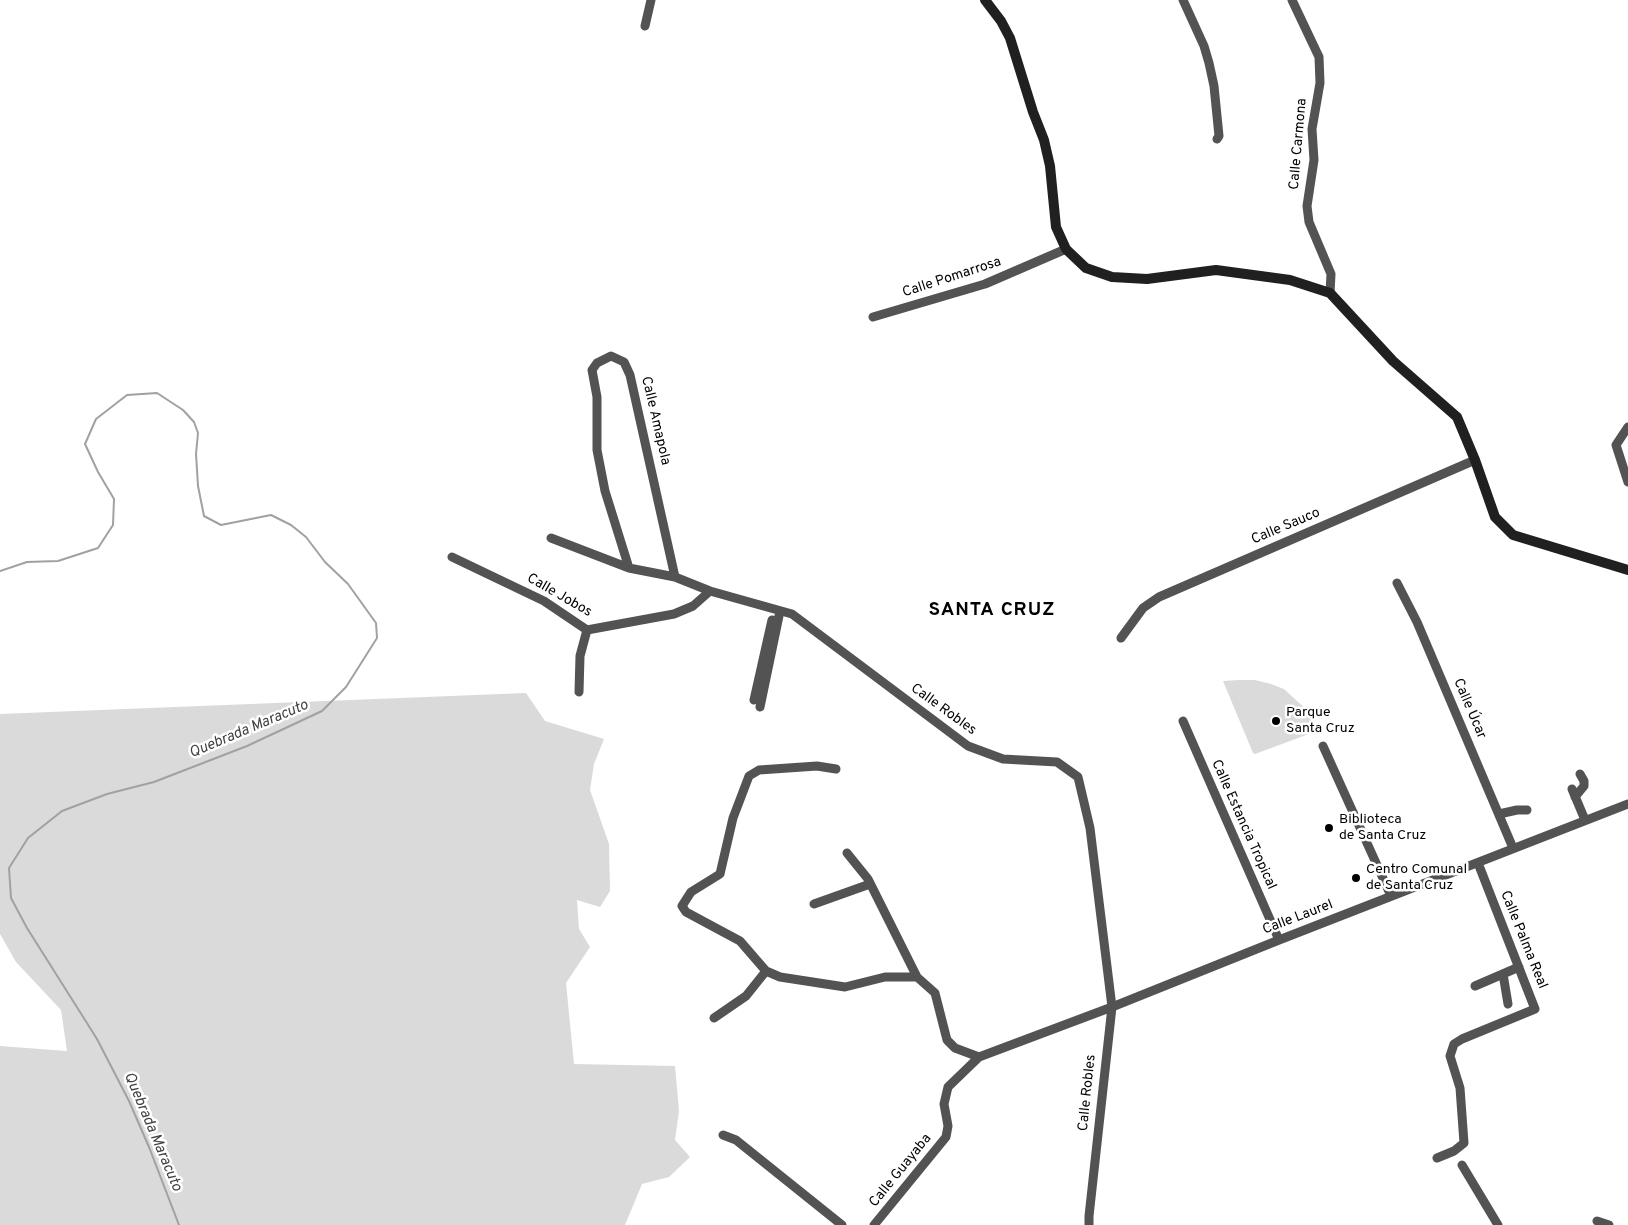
<!DOCTYPE html>
<html>
<head>
<meta charset="utf-8">
<style>
	body { margin:0 }
	canvas { display:block; background:#fff }
</style>
</head>
<body>
<canvas width="1628" height="1225"></canvas>
<script>
const c = document.querySelector('canvas').getContext('2d');
c.lineJoin = 'round';
function fill(path, color) { c.fillStyle = color; c.fill(path, 'evenodd'); }
const poly = rows => new Path2D(rows.map(r => 'M' + r).join(''));
function stroke(path, color, width, dash) { c.strokeStyle = color; c.lineWidth = width; c.lineCap = dash ? 'butt' : 'round'; c.setLineDash(dash || []); c.stroke(path); }
function label(font, color, halo, rows, align = 'center') {
  c.font = font + ' Overpass,sans-serif'; c.lineWidth = 5; c.setLineDash([]); c.textBaseline = 'middle'; c.strokeStyle = halo; c.fillStyle = color; for (const [text, x, y, turn = 0] of rows) {
    c.save(); c.translate(x, y); c.rotate((+turn || 0) * Math.PI / 180); c.textAlign = isNaN(turn) ? turn : align; if (halo) c.strokeText(text, 0, 0); c.fillText(text, 0, 0); c.restore();
  }
}
fill(poly([
	[1239,680,1255,680,1271,684,1284,689,1309,712,1317,731,1255,754,1253,753,1223,681],
	[526,693,545,721,604,739,594,764,590,790,609,844,610,891,600,907,577,900,579,929,590,947,566,983,574,1064,675,1066,679,1111,675,1140,690,1157,669,1177,642,1184,625,1225,0,1225,0,1046,67,1051,61,1010,16,962,0,934,0,714]
]), '#dadada');
stroke(poly([
	[0,571,27,562,58,561,98,548,113,525,114,499,98,472,85,444,96,419,127,395,157,393,183,410,194,422,198,433,196,454,198,486,204,516,221,525,271,515,291,525,306,537,325,562,348,584,376,623,377,638,346,687,322,711,247,746,154,782,107,794,62,811,28,838,9,868,11,898,27,928,97,1039,129,1101,149,1147,179,1225]
]), '#a1a1a1', 2);
stroke(poly([
	[1183,0,1204,46,1209,63,1214,86,1219,136,1217,139],
	[1292,0,1319,57,1320,83,1312,129,1314,160,1307,206,1309,222,1331,274,1330,293],
	[645,26,651,0],
	[873,317,985,284,1066,249],
	[1628,427,1616,445,1628,482],
	[551,538,629,568,675,577,710,591,792,614,968,746,1003,759,1057,762,1078,777,1090,828,1112,1007,1089,1216,1089,1225],
	[452,557,544,601,587,630,674,614,693,606,710,591],
	[629,568,605,491,597,450,597,397,592,370,597,363,611,356,624,362,630,375,675,577],
	[1397,583,1417,622,1513,848],
	[1121,638,1143,608,1159,597,1475,460],
	[579,692,580,656,587,630],
	[754,700,772,620],
	[760,707,780,611],
	[1183,721,1279,940],
	[1323,746,1391,896],
	[836,769,817,766,759,770,749,776,733,818,720,874,691,892,682,906,686,912,740,941,766,971,780,977,845,987,885,977,917,977,935,993,947,1040,955,1048,979,1057],
	[1572,789,1585,820],
	[1575,797,1584,786,1584,781,1580,774],
	[1499,814,1517,810,1527,810],
	[847,853,868,879,917,977],
	[814,904,870,884],
	[1503,974,1508,1004],
	[1475,986,1519,967],
	[714,1018,746,996,766,971],
	[723,1135,736,1140,842,1225],
	[1437,1158,1454,1151,1464,1143,1460,1088,1450,1056,1454,1044,1462,1039,1535,1009,1478,863],
	[1462,1165,1498,1225],
	[1597,1221,1609,1225],
	[874,1225,946,1137,948,1126,944,1104,948,1087,979,1057,1112,1007,1279,940,1628,804]
]), '#535353', 9);
stroke(poly([
	[985,0,1001,21,1010,38,1033,112,1044,140,1050,166,1056,227,1066,249,1086,268,1112,277,1147,279,1216,270,1290,280,1330,293,1393,361,1457,417,1475,460,1495,517,1513,535,1628,570]
]), '#202020', 10);
for (const [x, y, r, color] of [
	[1276,721,5,"#000"],
	[1329,828,5,"#000"],
	[1356,878,5,"#000"]
]) { const dot = new Path2D(); dot.arc(x, y, r, 0, 2 * Math.PI); c.fillStyle = color; c.fill(dot); stroke(dot, '#fff', 2); }
label('14px', '#000', '#fff', [
	["Calle Carmona",1299,144,-85],
	["Calle Pomarrosa",952,278,-18],
	["Calle Amapola",655,421,77],
	["Calle Sauco",1286,527,-23],
	["Calle Jobos",559,596,30],
	["Calle Úcar",1469,709,67],
	["Calle Robles",943,710,36],
	["Calle Estancia Tropical",1243,825,66],
	["Calle Laurel",1298,918,-21],
	["Calle Palma Real",1523,940,68],
	["Calle Robles",1088,1093,-84],
	["Calle Guayaba",901,1171,-51]
]);
label('14px', '#000', '#fff', [
	["Parque",1286,713],
	["Santa Cruz",1286,729],
	["Biblioteca",1339,820],
	["de Santa Cruz",1339,836],
	["Centro Comunal",1366,870],
	["de Santa Cruz",1366,886]
], 'left');
label('italic 15px', '#424242', '#fff', [
	["Quebrada Maracuto",249,730,-23],
	["Quebrada Maracuto",152,1132,67]
]);
c.letterSpacing = '1px';
label('bold 19px', '#000', '#fff', [
	["SANTA CRUZ",992,611]
]);
c.letterSpacing = '0px';
</script>
</body>
</html>
